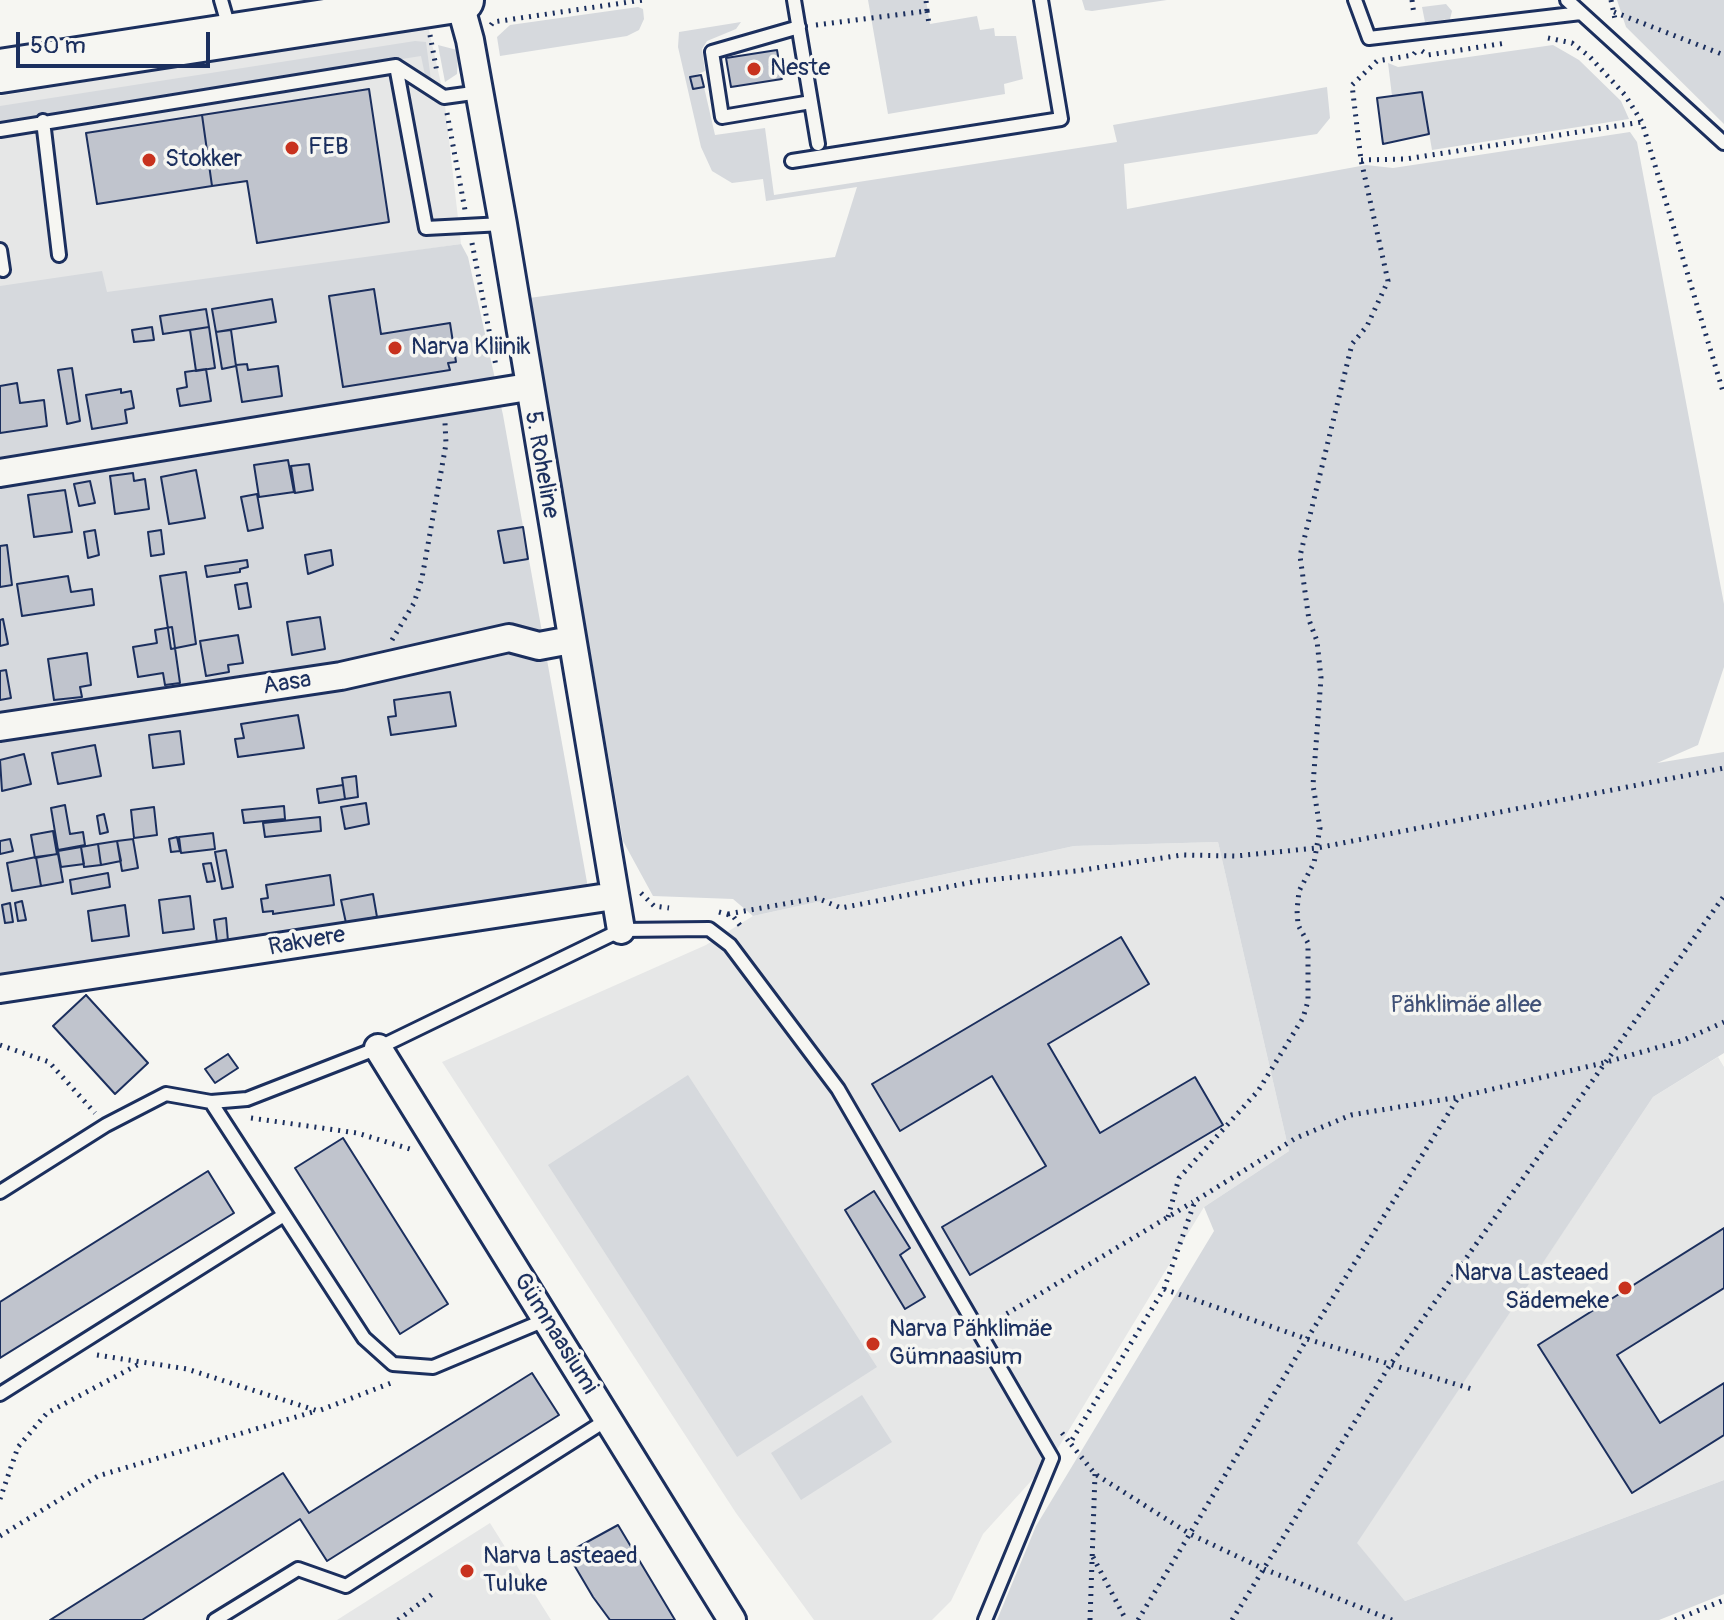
<!DOCTYPE html>
<html>
<head>
<meta charset="utf-8">
<style>
	body { margin:0 }
	#map { position:relative; width:1724px; height:1620px; overflow:hidden; background:#f6f6f2; font-family:Pangolin,sans-serif }
	canvas { display:block }
	.scale { position:absolute; left:16px; top:32px; width:194px; height:36px; box-sizing:border-box; border:4px solid #1b2f5e; border-top:0; padding-left:10px; font-size:24px; line-height:28px; white-space:nowrap; color:#1b2f5e; -webkit-text-stroke:6px #f6f6f2; paint-order:stroke }
</style>
</head>
<body>
<div id="map">
<canvas width="1724" height="1620"></canvas>
<div class="scale">50 m</div>
</div>
<script>
const c = document.querySelector('canvas').getContext('2d');
c.lineJoin = 'round';
function fill(path, color) { c.fillStyle = color; c.fill(path, 'evenodd'); }
const poly = rows => new Path2D(rows.map(r => 'M' + r).join(''));
function stroke(path, color, width, dash) { c.strokeStyle = color; c.lineWidth = width; c.lineCap = dash ? 'butt' : 'round'; c.setLineDash(dash || []); c.stroke(path); }
function label(font, color, halo, rows, align = 'center') {
  c.font = font + ' Pangolin,sans-serif'; c.lineWidth = 7; c.setLineDash([]); c.textBaseline = 'middle'; c.strokeStyle = halo; c.fillStyle = color; for (const [text, x, y, turn = 0] of rows) {
    c.save(); c.translate(x, y); c.rotate((+turn || 0) * Math.PI / 180); c.textAlign = isNaN(turn) ? turn : align; if (halo) c.strokeText(text, 0, 0); c.fillText(text, 0, 0); c.restore();
  }
}
fill(poly([
	[428,26,444,97,461,244,125,293,0,340,0,96],
	[1218,842,1289,1151,1204,1207,1052,1458,983,1534,951,1601,932,1620,814,1620,736,1513,442,1062,706,945,753,916,1074,846],
	[1718,1057,1724,1067,1724,1480,1405,1601,1356,1543,1653,1097],
	[490,1523,551,1620,337,1620]
]), '#e6e7e7');
fill(poly([
	[868,0,926,0,930,24,977,16,980,30,994,28,995,36,1016,36,1023,79,1004,84,1005,94,888,114],
	[1082,0,1167,0,1092,11,1085,10],
	[1617,0,1724,0,1724,124,1626,27],
	[1446,4,1452,11,1450,19,1425,22,1422,7],
	[638,7,643,9,644,19,639,30,627,36,500,56,497,37,510,25],
	[741,22,736,29,707,41,702,49,705,71,691,77,693,89,704,87,715,135,765,128,774,195,1117,142,1113,125,1327,87,1330,118,1317,134,1124,164,1127,209,1366,165,1393,168,1630,132,1637,142,1724,604,1724,667,1698,745,1657,763,1724,752,1724,1053,1653,1097,1357,1543,1405,1601,1724,1480,1724,1594,1659,1620,997,1620,1036,1526,1214,1231,1204,1207,1289,1151,1218,842,1074,846,753,916,733,899,653,896,623,841,529,298,835,257,857,187,766,201,763,179,732,183,712,171,701,147,678,47,679,32],
	[415,41,426,42,431,80,426,80,421,56,0,122,0,106],
	[438,45,457,50,458,56,457,74,445,82],
	[1553,45,1579,60,1621,101,1629,119,1432,150,1422,92,1392,96,1388,63,1398,67],
	[461,244,468,257,503,415,590,899,0,988,0,286,102,271,107,292],
	[688,1075,877,1367,737,1457,548,1165],
	[862,1395,892,1442,801,1500,771,1453]
]), '#d6d9dd');
const building = poly([
	[777,50,782,79,731,87,726,58,777,50],
	[701,75,704,87,693,89,690,77,701,75],
	[369,89,389,222,257,243,247,181,212,186,202,115,369,89],
	[1422,92,1429,134,1383,144,1377,98,1422,92],
	[202,115,212,186,97,204,86,133,202,115],
	[374,289,381,334,450,323,456,362,448,363,450,370,343,387,329,296,374,289],
	[272,299,276,322,216,332,212,309,272,299],
	[206,309,209,327,163,334,160,316,206,309],
	[152,327,154,340,134,342,132,330,152,327],
	[209,327,215,368,196,371,190,330,209,327],
	[231,330,236,366,222,369,216,332,231,330],
	[247,364,248,370,278,366,282,396,242,402,236,365,247,364],
	[72,368,80,421,67,424,58,370,72,368],
	[206,369,211,401,180,406,177,389,187,387,185,372,206,369],
	[17,383,20,403,44,400,47,426,0,433,0,386,17,383],
	[121,389,121,393,131,391,134,408,125,410,127,423,92,429,86,395,121,389],
	[288,460,294,492,259,497,254,465,288,460],
	[309,464,313,490,295,493,291,466,309,464],
	[196,470,205,518,169,524,161,477,196,470],
	[133,473,134,481,145,479,149,509,115,514,110,476,133,473],
	[90,481,95,503,79,506,74,484,90,481],
	[65,490,72,532,34,537,28,495,65,490],
	[257,494,263,528,248,531,241,497,257,494],
	[523,527,528,559,504,563,498,531,523,527],
	[95,530,99,555,88,558,84,532,95,530],
	[161,530,164,554,151,556,148,532,161,530],
	[7,545,12,585,0,587,0,546,7,545],
	[331,550,333,565,308,574,305,555,331,550],
	[247,560,248,567,240,569,240,572,207,577,205,566,247,560],
	[186,572,196,644,171,649,160,576,186,572],
	[68,576,71,592,92,589,94,605,22,616,17,584,68,576],
	[247,583,251,607,239,609,235,585,247,583],
	[320,617,325,649,292,655,287,622,320,617],
	[3,619,8,644,0,646,0,620,3,619],
	[172,627,180,683,165,685,163,673,138,677,133,647,157,643,155,630,172,627],
	[238,635,243,663,228,665,229,672,206,676,200,641,238,635],
	[87,653,91,685,80,687,82,697,54,700,48,659,87,653],
	[6,670,11,698,0,700,0,671,6,670],
	[450,692,456,726,391,735,388,717,396,716,394,700,450,692],
	[298,715,304,748,238,757,235,739,244,738,241,724,298,715],
	[180,731,184,764,153,768,149,735,180,731],
	[95,745,101,776,58,784,52,753,95,745],
	[24,754,31,784,2,791,0,760,24,754],
	[356,776,358,797,345,799,342,778,356,776],
	[343,785,345,799,319,803,317,789,343,785],
	[366,803,369,824,345,829,341,807,366,803],
	[65,805,70,834,83,832,85,845,58,850,51,808,65,805],
	[284,806,285,819,244,823,242,810,284,806],
	[154,807,157,835,134,838,131,810,154,807],
	[104,814,108,832,100,834,97,816,104,814],
	[320,817,321,831,265,837,263,823,320,817],
	[53,831,57,854,35,858,31,835,53,831],
	[213,833,215,849,181,853,179,837,213,833],
	[177,837,180,851,171,852,169,839,177,837],
	[10,839,13,851,0,854,0,841,10,839],
	[133,839,138,868,122,871,117,841,133,839],
	[117,841,121,861,101,865,98,844,117,841],
	[98,844,101,865,84,867,81,847,98,844],
	[81,847,84,864,61,867,58,851,81,847],
	[226,850,233,887,222,889,215,852,226,850],
	[58,854,63,882,41,886,36,857,58,854],
	[36,857,41,886,12,891,7,863,36,857],
	[211,863,215,881,207,882,203,864,211,863],
	[108,873,110,887,72,894,70,880,108,873],
	[330,875,334,905,273,914,273,911,263,912,261,899,268,898,266,885,330,875],
	[373,894,377,917,346,923,341,900,373,894],
	[190,896,194,929,163,933,159,900,190,896],
	[22,901,26,920,18,921,15,903,22,901],
	[10,903,13,922,5,923,2,905,10,903],
	[125,905,129,936,92,941,88,911,125,905],
	[226,918,228,941,217,942,214,920,226,918],
	[1121,937,1149,984,1048,1044,1100,1133,1195,1077,1223,1125,970,1275,942,1227,1046,1166,992,1076,900,1131,872,1084,1121,937],
	[86,995,148,1063,115,1094,53,1026,86,995],
	[228,1054,238,1068,215,1083,205,1069,228,1054],
	[343,1138,448,1304,400,1334,295,1168,343,1138],
	[208,1171,234,1213,0,1358,0,1302,208,1171],
	[874,1191,910,1248,900,1255,925,1297,905,1309,845,1210,874,1191],
	[1724,1228,1724,1288,1617,1355,1660,1423,1724,1383,1724,1435,1632,1493,1538,1345,1724,1228],
	[532,1373,559,1415,327,1561,300,1519,142,1620,50,1620,283,1473,309,1513,532,1373],
	[618,1525,675,1620,610,1620,593,1597,567,1553,618,1525]
]);
fill(building, '#c0c4cd');
stroke(building, '#1b2f5e', 2);
const service = poly([
	[221,0,230,31],
	[794,0,818,144],
	[1355,0,1369,38,1581,13],
	[1567,0,1724,143],
	[799,27,712,52,722,117,811,102],
	[396,66,426,228,503,224],
	[43,121,59,255],
	[0,130,396,66,444,97,480,92],
	[792,161,1061,119,1041,0],
	[0,250,3,270],
	[211,1102,364,1338,393,1364,433,1367,545,1320],
	[0,1192,106,1125,166,1094,211,1102,247,1099,378,1048,621,930,709,929,730,945,838,1089,1052,1458,985,1620],
	[0,1394,284,1215],
	[215,1620,298,1569,346,1586,608,1419]
]);
const minor = poly([
	[459,0,470,40,503,224,621,930],
	[0,473,528,387],
	[0,727,341,676,509,638,539,646,571,640],
	[0,989,614,896],
	[378,1048,732,1620]
]);
const trunk = poly([
	[0,71,462,0]
]);
stroke(service, '#1b2f5e', 18);
stroke(minor, '#1b2f5e', 32);
stroke(trunk, '#1b2f5e', 48);
stroke(poly([
	[1412,0,1414,15],
	[1611,0,1615,19],
	[927,11,929,24],
	[1614,12,1724,55],
	[491,25,493,22,643,0],
	[816,25,927,11,926,0],
	[430,35,437,72],
	[1548,38,1572,43,1589,56,1625,95,1642,122,1724,395],
	[1422,51,1428,55,1506,43],
	[447,113,465,210],
	[1361,160,1406,159,1642,122],
	[472,243,496,366],
	[392,640,414,603,422,578,446,444,445,423],
	[641,893,654,906,669,908],
	[719,912,733,916,742,928],
	[728,914,817,898,841,908,978,881,1076,871,1182,855,1236,856,1317,848,1724,768],
	[0,1045,49,1062,95,1113],
	[251,1118,357,1133,410,1149],
	[1168,1217,1179,1178,1258,1091,1303,1018,1308,1001,1308,943,1298,925,1297,910,1299,891,1314,863,1320,828,1313,785,1321,678,1317,641,1309,620,1300,556,1352,344,1367,326,1388,281,1361,160,1352,85,1377,61,1413,55,1417,50],
	[1164,1289,1307,1339,1475,1390],
	[993,1322,1193,1202],
	[97,1355,187,1369,318,1411,391,1383],
	[1062,1433,1070,1443],
	[0,1499,18,1447,47,1413,141,1363],
	[0,1536,98,1476,316,1411],
	[1093,1557,1126,1620],
	[398,1620,435,1592],
	[1090,1620,1095,1474],
	[1138,1620,1307,1339,1458,1098],
	[1232,1620,1390,1365,1724,896],
	[1392,1620,1264,1569,1190,1534,1095,1474,1070,1443,1164,1289,1195,1201,1296,1138,1351,1115,1459,1097,1603,1063,1684,1040,1724,1022],
	[1675,1620,1724,1600]
]), '#1b2f5e', 5, [2, 6]);
stroke(service, '#f6f6f2', 12);
stroke(minor, '#f6f6f2', 26);
stroke(trunk, '#f6f6f2', 42);
for (const [x, y, r, color] of [
	[754,69,8,"#c8321e"],
	[292,148,8,"#c8321e"],
	[149,160,8,"#c8321e"],
	[395,348,8,"#c8321e"],
	[1625,1288,8,"#c8321e"],
	[873,1344,8,"#c8321e"],
	[467,1571,8,"#c8321e"]
]) { const dot = new Path2D(); dot.arc(x, y, r, 0, 2 * Math.PI); c.fillStyle = color; c.fill(dot); stroke(dot, '#f6f6f2', 3); }
label('24px', '#1b2f5e', '#f6f6f2', [
	["Neste",770,69],
	["FEB",308,148],
	["Stokker",165,160],
	["Narva Kliinik",411,348],
	["Narva Lasteaed",1609,1274,"right"],
	["Sädemeke",1609,1302,"right"],
	["Narva Pähklimäe",889,1330],
	["Gümnaasium",889,1358],
	["Narva Lasteaed",483,1557],
	["Tuluke",483,1585]
], 'left');
label('24px', '#1b2f5e', '#f6f6f2', [
	["5. Roheline",541,465,80],
	["Aasa",287,684,-9],
	["Rakvere",307,942,-10],
	["Gümnaasiumi",555,1334,58]
]);
label('24px', '#405177', '#f6f6f2', [
	["Pähklimäe allee",1466,1006]
]);
</script>
</body>
</html>
